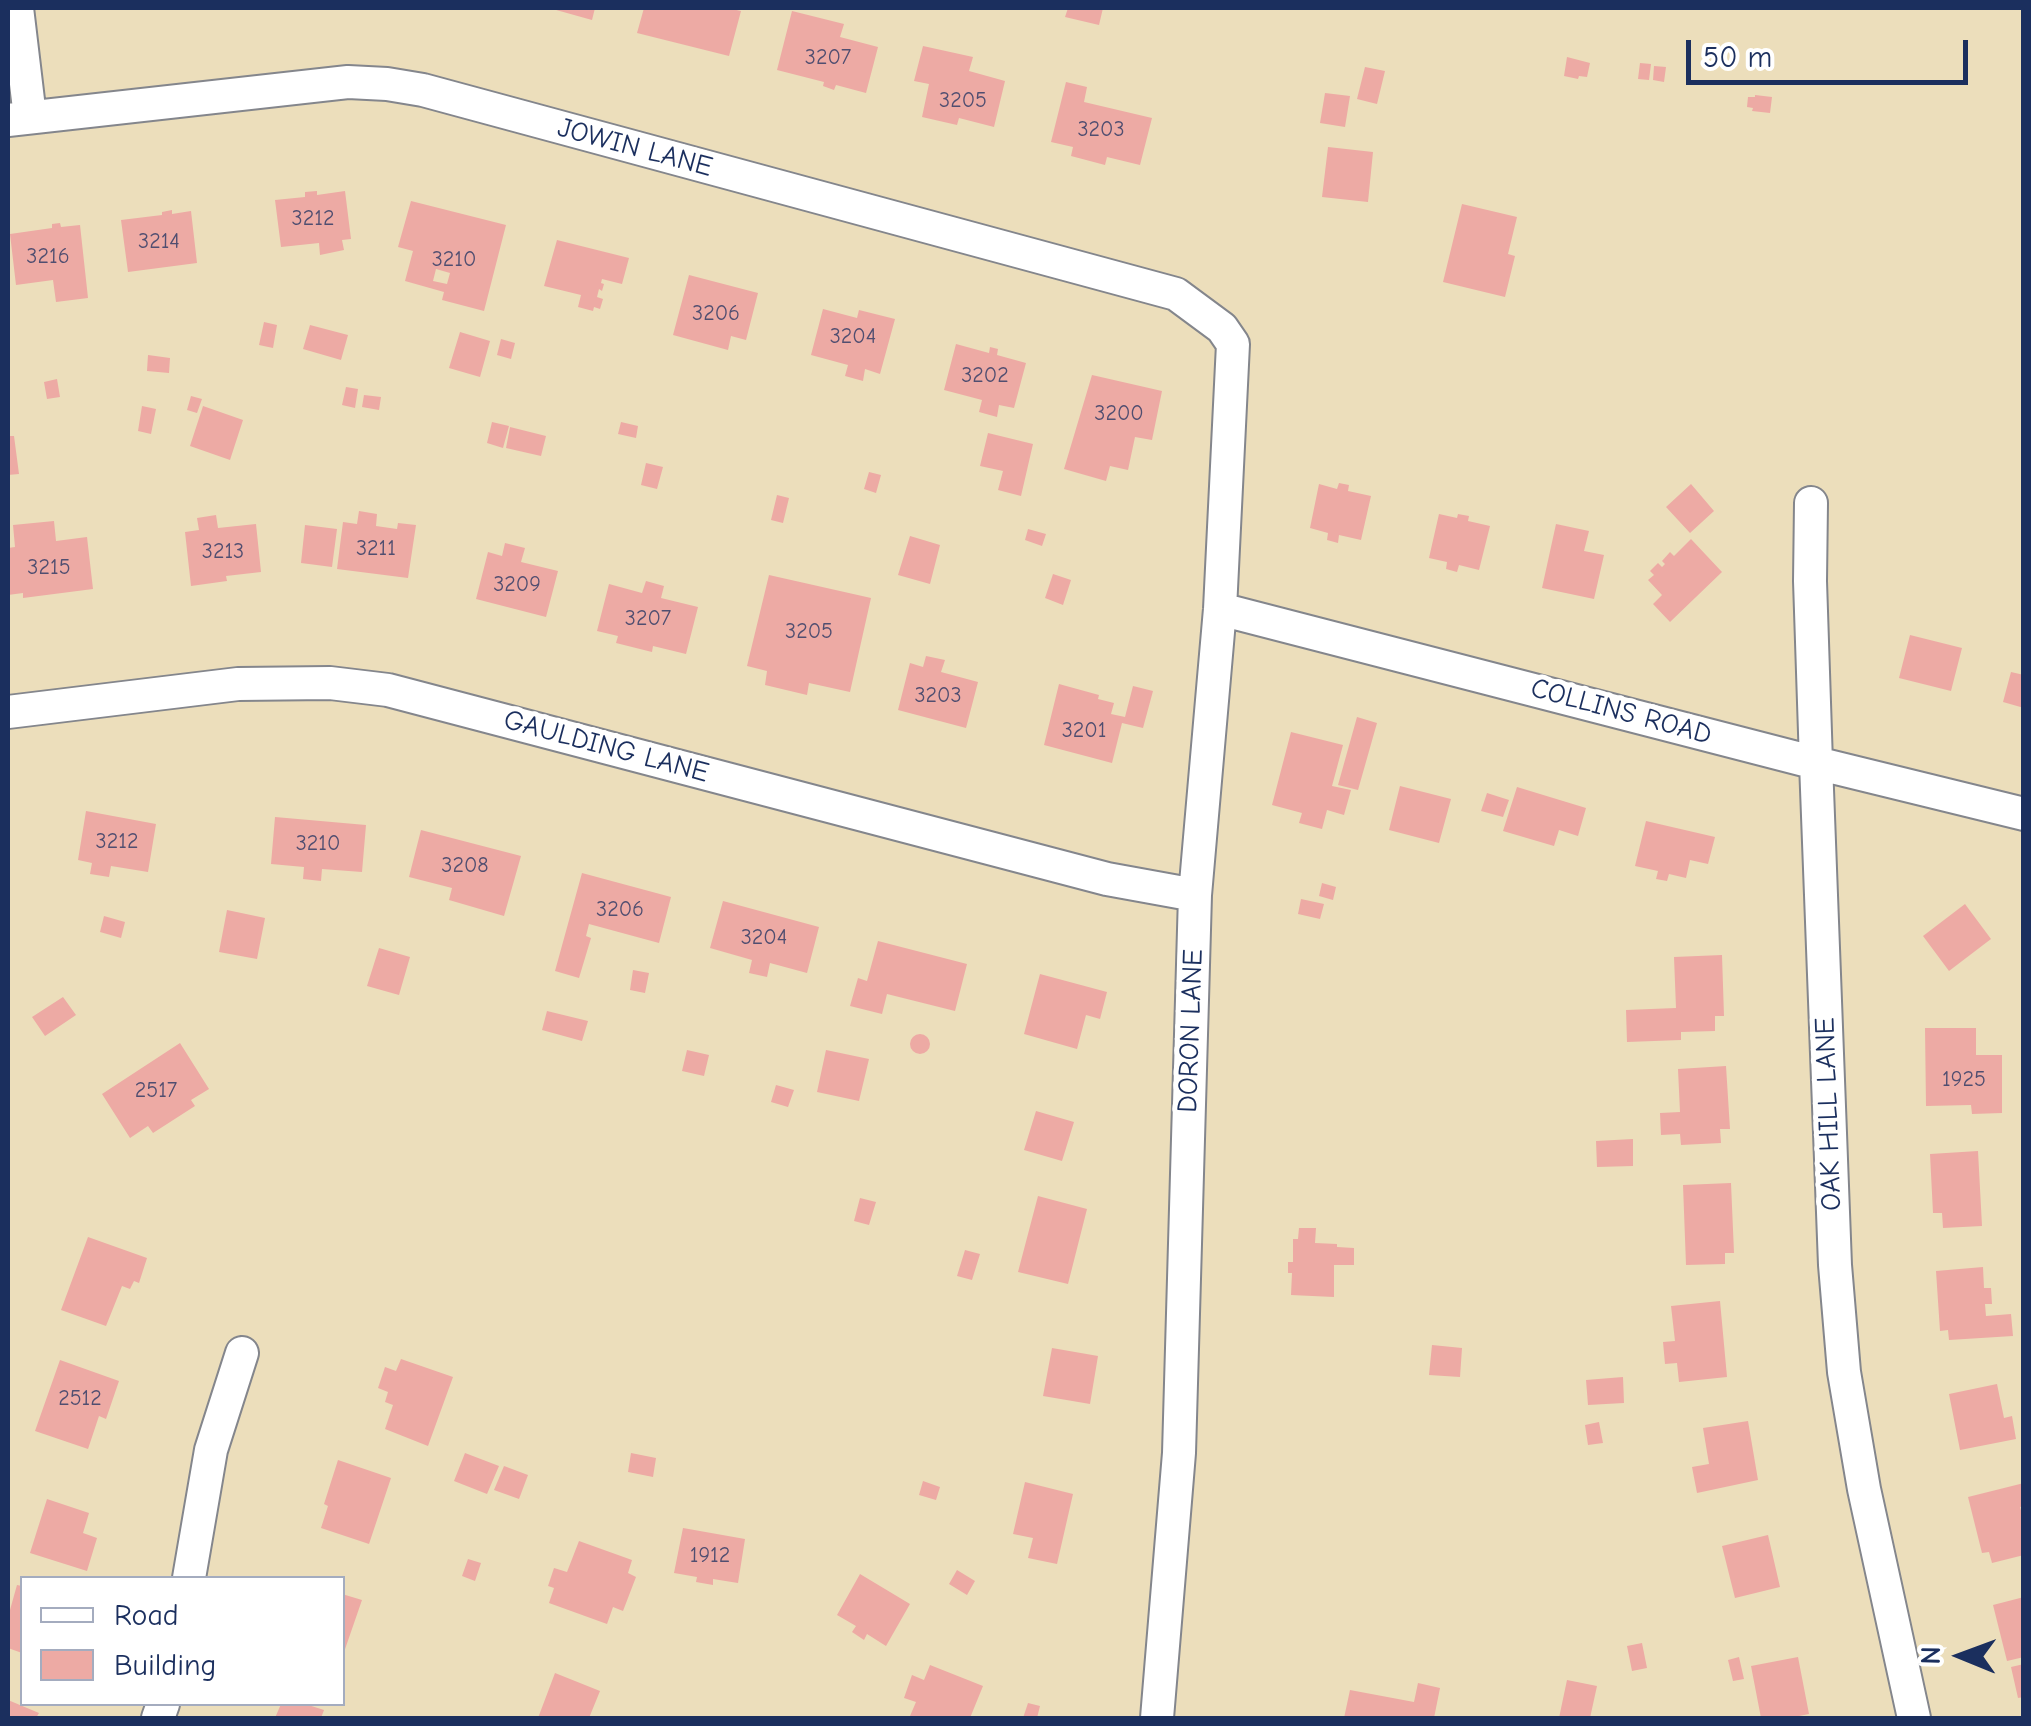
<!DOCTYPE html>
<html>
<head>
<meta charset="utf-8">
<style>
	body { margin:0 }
	#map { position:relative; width:2031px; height:1726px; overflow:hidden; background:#ecdebb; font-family:"Comic Neue",sans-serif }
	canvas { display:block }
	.frame { position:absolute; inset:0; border:10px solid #1b2f5e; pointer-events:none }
	.legend { position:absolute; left:20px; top:1576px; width:325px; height:130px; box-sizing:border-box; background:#fff; border:2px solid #a4acbf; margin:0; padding:12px 18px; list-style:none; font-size:30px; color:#1b2f5e }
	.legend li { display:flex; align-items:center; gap:20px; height:50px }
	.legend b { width:50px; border:2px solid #a4acbf }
	.north { position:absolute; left:1911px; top:1606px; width:100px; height:100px; -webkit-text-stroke:8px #fff; paint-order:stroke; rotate:271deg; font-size:28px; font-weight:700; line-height:40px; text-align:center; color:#1b2f5e }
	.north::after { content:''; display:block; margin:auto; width:35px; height:45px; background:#1b2f5e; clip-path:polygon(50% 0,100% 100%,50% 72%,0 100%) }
	.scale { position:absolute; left:1686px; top:40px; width:282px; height:45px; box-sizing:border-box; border:5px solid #1b2f5e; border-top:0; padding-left:12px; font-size:30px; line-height:35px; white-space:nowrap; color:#1b2f5e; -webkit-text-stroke:8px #fff; paint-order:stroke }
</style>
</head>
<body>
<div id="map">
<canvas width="2031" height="1726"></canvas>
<div class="frame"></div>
<ul class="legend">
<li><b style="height:12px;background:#fff"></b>Road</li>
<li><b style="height:28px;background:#edaaa4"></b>Building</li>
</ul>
<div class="north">N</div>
<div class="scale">50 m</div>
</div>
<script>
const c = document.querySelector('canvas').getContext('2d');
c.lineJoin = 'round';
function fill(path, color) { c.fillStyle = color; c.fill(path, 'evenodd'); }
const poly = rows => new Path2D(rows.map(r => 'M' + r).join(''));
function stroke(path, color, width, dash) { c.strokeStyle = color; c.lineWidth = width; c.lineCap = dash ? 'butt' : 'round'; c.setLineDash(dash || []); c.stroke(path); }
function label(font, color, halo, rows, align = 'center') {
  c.font = font + ' "Comic Neue",sans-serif'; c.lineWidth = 10; c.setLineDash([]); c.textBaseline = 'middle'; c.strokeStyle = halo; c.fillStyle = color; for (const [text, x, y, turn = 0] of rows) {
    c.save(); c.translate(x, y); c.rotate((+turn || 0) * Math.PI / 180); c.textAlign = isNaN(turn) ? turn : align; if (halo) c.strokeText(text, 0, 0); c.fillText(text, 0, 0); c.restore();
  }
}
fill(poly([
	[549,8,595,8,592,20],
	[644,8,728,8,741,11,729,56,637,33],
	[1068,8,1103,8,1099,25,1065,17],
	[792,11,844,24,840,37,878,47,866,93,836,85,834,90,823,86,824,82,777,70],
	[923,46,973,57,969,71,1005,81,994,127,959,118,957,125,922,117,929,84,914,81],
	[1567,57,1590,63,1587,77,1579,76,1578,79,1564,76],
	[1640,63,1651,64,1649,80,1638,79],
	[1654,66,1666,67,1664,82,1653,80],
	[1365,67,1385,71,1377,104,1357,99],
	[1066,82,1087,87,1084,102,1152,118,1140,165,1107,157,1105,165,1071,156,1073,147,1051,142],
	[1325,93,1350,96,1345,127,1320,123],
	[1755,95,1772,97,1770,113,1752,111,1753,108,1747,107,1748,97,1755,97],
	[1328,147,1373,152,1368,202,1322,197],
	[317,191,317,195,345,191,351,239,342,240,344,250,320,255,319,243,281,247,275,200,305,197,305,192],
	[411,201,506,225,484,311,442,300,444,292,405,281,413,251,398,247],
	[436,269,450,273,447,284,433,281],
	[1462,204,1517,217,1508,254,1515,256,1505,297,1443,282],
	[172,210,172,214,191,211,197,263,128,272,121,220,162,215,162,212],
	[60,223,61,227,80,225,88,298,56,302,53,280,16,285,10,234,52,228,52,224],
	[557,240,629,258,622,284,602,279,601,283,604,284,602,291,599,289,597,297,603,299,600,309,594,307,593,311,578,307,581,295,544,286],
	[689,275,758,293,746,340,731,336,728,350,673,335],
	[823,309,857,318,859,310,895,319,880,374,865,369,863,381,845,376,848,365,811,355],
	[264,322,277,325,273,348,259,345],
	[310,325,348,335,341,360,303,349],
	[460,332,490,341,480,377,449,368],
	[501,339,515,343,511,359,497,355],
	[956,344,989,353,990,347,998,349,997,355,1026,363,1014,408,999,405,997,417,979,412,982,400,944,390],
	[148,355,170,358,169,373,147,371],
	[1092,375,1162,391,1152,440,1135,437,1128,470,1110,466,1106,481,1064,469],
	[57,379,60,397,47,399,44,382],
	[346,387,358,389,355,408,342,405],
	[364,395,381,397,379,410,362,407],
	[191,396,202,399,197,413,187,410],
	[142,406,156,409,151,434,138,431],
	[203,406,243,420,230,460,190,446],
	[492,422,509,426,503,448,487,443],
	[621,422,638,426,636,438,618,434],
	[510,427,546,436,541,456,506,448],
	[988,433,1033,444,1021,496,998,490,1003,471,980,466],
	[8,436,14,436,19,474,8,475],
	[646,463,663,467,657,489,641,485],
	[869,472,881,475,876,493,864,489],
	[1339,483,1349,485,1348,491,1371,496,1361,540,1339,535,1338,543,1327,540,1328,533,1310,528,1319,484,1337,489],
	[1691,484,1714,511,1690,533,1666,507],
	[777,495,789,498,783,523,771,520],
	[359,511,377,514,376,526,397,529,398,523,416,525,408,578,337,569,343,522,357,524],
	[1439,514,1457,518,1458,514,1469,516,1468,521,1490,526,1479,570,1459,565,1457,572,1446,569,1447,562,1429,558],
	[216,515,218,528,256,524,261,572,226,576,227,581,191,586,185,532,199,530,197,518],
	[54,521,56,541,87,537,93,589,23,598,23,593,8,595,8,548,15,547,13,525],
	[1556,524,1589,531,1584,551,1604,555,1594,599,1542,588],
	[305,525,337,529,332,567,301,563],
	[1028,529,1046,534,1042,546,1025,540],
	[910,536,940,545,930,584,898,575],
	[1691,539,1722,572,1670,622,1653,604,1662,595,1648,580,1654,575,1650,571,1658,563,1662,567,1665,564,1662,561,1670,552,1674,556],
	[505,543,525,548,521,562,558,571,546,617,476,599,488,552,502,556],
	[1053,574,1071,580,1063,605,1045,598],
	[769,575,871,598,850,692,809,683,807,695,765,685,767,671,747,666],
	[646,581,664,586,661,598,698,607,686,654,653,646,652,652,616,643,618,636,597,631,609,584,642,593],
	[1910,635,1962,648,1951,691,1899,678],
	[926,656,945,660,941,672,978,682,966,728,898,710,910,663,923,667],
	[2011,672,2024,675,2024,708,2003,702],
	[1059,684,1099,695,1098,699,1114,703,1111,714,1125,717,1133,686,1153,691,1143,728,1122,723,1112,763,1044,745],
	[1357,717,1377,723,1358,790,1338,785],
	[1291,732,1343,745,1332,786,1351,790,1344,815,1327,810,1322,829,1299,823,1302,813,1272,805],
	[1400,786,1451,799,1439,843,1389,830],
	[1517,787,1586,808,1578,836,1559,830,1554,846,1503,831],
	[1487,793,1509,800,1503,817,1481,811],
	[86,811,156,824,148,872,111,866,109,877,90,874,92,863,78,860],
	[275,817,366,825,362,872,322,869,321,881,303,879,304,867,271,864],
	[1646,821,1715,837,1708,864,1690,860,1686,878,1669,874,1667,881,1656,879,1658,871,1635,866],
	[421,830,521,856,504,916,449,900,452,888,409,877],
	[582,873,671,897,659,943,589,924,586,936,591,938,579,978,555,971],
	[1322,883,1336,887,1333,900,1319,896],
	[1301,899,1324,904,1320,919,1298,914],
	[723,901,819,927,807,973,770,963,767,977,749,973,752,960,710,948],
	[1965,904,1991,939,1949,971,1923,936],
	[227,910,265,918,257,959,219,952],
	[104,916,125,922,121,938,100,932],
	[878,941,967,964,955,1011,887,994,882,1014,850,1006,858,978,867,981],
	[379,948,410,957,399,995,367,986],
	[1722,955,1724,1016,1715,1016,1715,1031,1681,1032,1681,1040,1627,1042,1626,1010,1676,1008,1674,957],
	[633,970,649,973,645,993,630,990],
	[1040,974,1107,992,1100,1019,1086,1015,1077,1049,1024,1034],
	[63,997,76,1015,45,1036,32,1017],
	[547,1011,588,1021,582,1041,542,1030],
	[1925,1028,1976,1028,1976,1055,2002,1055,2002,1113,1972,1114,1971,1105,1926,1106],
	'910 1044a10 10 0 1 1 20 0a10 10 0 1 1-20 0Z',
	[180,1043,209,1089,191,1100,195,1106,153,1133,148,1126,130,1138,102,1094],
	[687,1050,709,1055,704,1076,682,1071],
	[826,1050,869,1059,859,1101,817,1092],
	[1726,1066,1730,1129,1720,1129,1721,1143,1681,1145,1680,1134,1661,1135,1660,1113,1680,1112,1678,1069],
	[776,1085,794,1090,788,1107,771,1102],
	[1036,1111,1074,1122,1062,1161,1024,1150],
	[1633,1139,1633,1166,1597,1167,1596,1141],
	[1978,1151,1982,1226,1943,1228,1942,1213,1933,1213,1930,1154],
	[1731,1183,1734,1253,1725,1253,1725,1264,1686,1265,1683,1185],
	[1038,1196,1087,1209,1068,1284,1018,1272],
	[860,1198,876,1202,869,1225,854,1221],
	[1299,1228,1316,1228,1315,1243,1337,1244,1337,1247,1354,1248,1354,1265,1334,1265,1334,1297,1291,1295,1292,1273,1288,1273,1288,1262,1293,1262,1293,1239,1298,1239],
	[88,1237,147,1258,139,1283,134,1281,130,1289,122,1286,106,1326,61,1310],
	[965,1250,980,1254,972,1280,957,1276],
	[1983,1267,1984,1288,1991,1288,1992,1304,1985,1304,1986,1316,2011,1314,2013,1336,1949,1340,1948,1330,1940,1331,1936,1271],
	[1720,1301,1727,1377,1679,1382,1677,1363,1665,1364,1663,1342,1675,1341,1671,1306],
	[1432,1345,1462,1348,1460,1377,1429,1375],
	[1052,1348,1098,1356,1090,1404,1043,1396],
	[401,1359,453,1377,428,1446,385,1429,393,1405,385,1402,388,1392,378,1388,385,1367,396,1371],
	[60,1360,119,1381,106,1419,99,1416,88,1449,35,1431],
	[1623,1377,1624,1403,1588,1405,1586,1380],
	[1997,1384,2004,1418,2012,1416,2016,1439,1960,1450,1949,1394],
	[1748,1421,1758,1480,1697,1493,1692,1467,1709,1464,1703,1428],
	[1599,1422,1603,1443,1588,1445,1585,1425],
	[465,1453,499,1466,487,1494,454,1481],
	[631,1453,656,1458,653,1477,628,1472],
	[338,1460,391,1478,369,1544,321,1528,328,1506,324,1504],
	[504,1466,528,1475,519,1499,494,1490],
	[923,1481,940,1487,936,1500,919,1495],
	[1025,1482,1073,1494,1057,1564,1028,1558,1033,1538,1013,1534],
	[2024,1483,2024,1506,2020,1507,2024,1521,2024,1555,1992,1563,1989,1552,1982,1553,1968,1497],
	[47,1499,89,1513,83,1533,97,1538,87,1571,30,1553],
	[683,1528,745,1539,738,1583,713,1579,713,1585,696,1582,697,1577,674,1573],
	[1768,1535,1780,1587,1735,1598,1722,1546],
	[579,1541,632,1560,628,1573,636,1577,623,1611,613,1607,607,1624,549,1603,554,1588,548,1586,554,1568,567,1572],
	[468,1559,481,1563,475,1581,462,1576],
	[957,1570,975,1581,967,1595,949,1584],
	[860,1574,910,1604,886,1646,867,1634,864,1640,852,1632,856,1626,837,1615],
	[17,1585,22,1586,22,1653,8,1648,8,1617],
	[342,1594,362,1600,343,1655,342,1654],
	[2024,1597,2024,1657,2007,1661,1993,1605],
	[1642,1643,1647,1668,1632,1671,1627,1646],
	[1739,1657,1744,1679,1733,1681,1728,1660],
	[1798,1657,1809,1714,1789,1718,1761,1718,1751,1666],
	[2024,1664,2024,1697,2018,1698,2011,1667],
	[930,1665,983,1686,970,1718,916,1718,910,1716,916,1702,904,1698,912,1675,924,1680],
	[555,1673,600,1691,589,1718,538,1718],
	[1567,1680,1597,1686,1590,1718,1559,1718],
	[1418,1683,1440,1688,1434,1718,1344,1718,1350,1690,1414,1702],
	[8,1700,39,1713,36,1718,8,1718],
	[1028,1703,1040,1706,1037,1718,1023,1718],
	[281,1704,305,1704,324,1710,321,1718,275,1718]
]), '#edaaa4');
const minor = poly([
	[17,8,30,117],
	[8,120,348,82,387,84,423,90,1176,294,1222,328,1233,344,1220,609,1195,895,1179,1453,1157,1718],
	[1811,503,1810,581,1816,763,1835,1265,1844,1372,1864,1489,1914,1718],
	[1220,609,1816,763,2024,814],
	[8,712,238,684,330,683,388,690,1107,879,1195,895],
	[189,1578,211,1450,242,1353],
	[158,1718,163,1704]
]);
stroke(minor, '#84868c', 36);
stroke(minor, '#fff', 32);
label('22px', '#504e70', null, [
	["3207",828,58],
	["3205",963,101],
	["3203",1101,130],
	["3212",313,219],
	["3214",159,242],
	["3216",48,257],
	["3210",454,260],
	["3206",716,314],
	["3204",853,337],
	["3202",985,376],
	["3200",1119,414],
	["3211",376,549],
	["3213",223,552],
	["3215",49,568],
	["3209",517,585],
	["3207",648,619],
	["3205",809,632],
	["3203",938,696],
	["3201",1084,731],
	["3212",117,842],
	["3210",318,844],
	["3208",465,866],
	["3206",620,910],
	["3204",764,938],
	["1925",1964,1080],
	["2517",156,1091],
	["2512",80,1399],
	["1912",710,1556]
]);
label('28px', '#1b2f5e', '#fff', [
	["JOWIN LANE",635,148,15],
	["COLLINS ROAD",1621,712,15],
	["GAULDING LANE",606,747,15],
	["DORON LANE",1191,1031,-88],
	["OAK HILL LANE",1829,1114,-92]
]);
</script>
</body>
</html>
